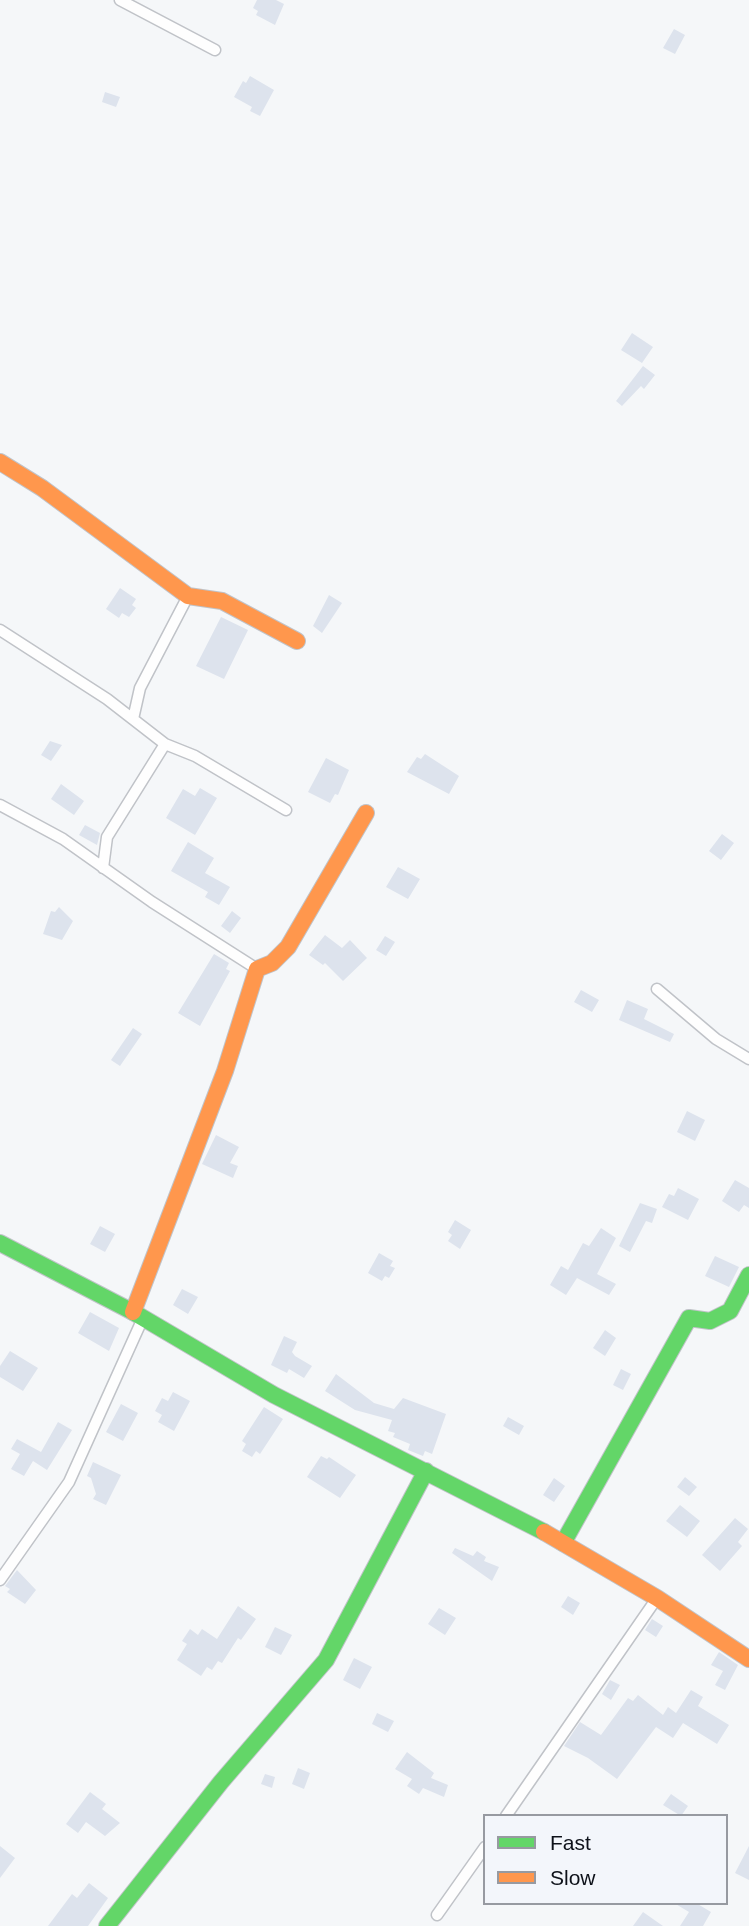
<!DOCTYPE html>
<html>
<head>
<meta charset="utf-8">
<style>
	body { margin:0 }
	#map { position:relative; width:749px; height:1926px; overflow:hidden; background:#f5f7f9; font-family:Arial,sans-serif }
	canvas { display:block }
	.legend { position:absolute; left:483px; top:1814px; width:245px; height:91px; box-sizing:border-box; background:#f3f6fb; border:2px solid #979aa1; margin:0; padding:9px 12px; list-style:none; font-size:21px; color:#0d1119 }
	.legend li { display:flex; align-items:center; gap:14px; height:35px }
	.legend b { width:35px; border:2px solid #979aa1 }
</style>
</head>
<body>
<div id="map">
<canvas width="749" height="1926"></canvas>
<ul class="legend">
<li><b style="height:9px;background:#63d668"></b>Fast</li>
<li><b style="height:9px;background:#ff974d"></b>Slow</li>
</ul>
</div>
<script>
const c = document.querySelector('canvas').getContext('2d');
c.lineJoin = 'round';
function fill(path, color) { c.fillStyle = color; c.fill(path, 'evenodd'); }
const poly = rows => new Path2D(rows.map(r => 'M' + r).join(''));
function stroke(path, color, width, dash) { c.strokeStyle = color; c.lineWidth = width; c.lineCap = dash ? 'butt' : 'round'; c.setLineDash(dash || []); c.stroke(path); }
fill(poly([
	[257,0,276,0,284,4,275,25,256,15,258,11,253,8],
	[674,29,685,35,675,54,663,48],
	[250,76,274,90,260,116,250,111,252,107,234,97,243,81,246,83],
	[105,92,120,97,116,107,102,102],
	[632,333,653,347,642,363,621,350],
	[643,366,655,375,644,389,641,386,622,406,616,401],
	[120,588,136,599,132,605,136,608,129,617,122,613,119,618,106,609],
	[329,595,342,603,322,633,313,626],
	[221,617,248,630,224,679,196,666],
	[50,741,62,745,51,761,41,755],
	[425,754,459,776,449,794,407,772,417,757,421,759],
	[326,758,349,770,338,795,335,794,330,803,308,792],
	[61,784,84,801,74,815,51,799],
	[200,788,217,798,195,835,166,818,183,789,195,796],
	[85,825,100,833,97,845,79,835],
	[722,834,734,843,721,860,709,851],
	[188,842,214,858,205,873,230,887,219,905,205,897,208,892,171,871],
	[398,867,420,879,408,899,386,887],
	[59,907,73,921,62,940,43,934,51,911,55,912],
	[232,911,241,918,230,933,221,926],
	[325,935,342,948,350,940,367,958,343,981,325,963,323,965,309,955],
	[385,936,395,942,386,956,376,950],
	[214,954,229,963,226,969,230,971,200,1026,178,1013],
	[581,990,599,1000,592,1012,574,1002],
	[627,1000,648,1009,644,1019,674,1034,670,1042,619,1020],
	[133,1028,142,1034,120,1066,111,1060],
	[687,1111,705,1120,695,1141,677,1132],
	[216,1135,239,1147,230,1163,238,1166,233,1178,202,1164],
	[735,1180,749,1188,749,1208,744,1205,739,1212,722,1201],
	[678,1188,699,1199,688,1220,662,1207,669,1194,674,1196],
	[640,1203,657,1209,652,1223,646,1221,630,1252,619,1246],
	[455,1220,471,1230,460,1249,448,1241,452,1235,448,1232],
	[100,1226,115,1234,105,1252,90,1244],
	[601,1228,616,1238,597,1274,616,1284,609,1295,577,1278,566,1295,550,1285,561,1266,568,1270,583,1243,589,1246],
	[379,1253,393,1261,390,1266,395,1268,389,1278,385,1276,382,1281,368,1273],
	[715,1256,739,1267,729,1287,705,1276],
	[182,1289,198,1297,188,1314,173,1305],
	[90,1312,119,1328,109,1351,78,1333],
	[605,1330,616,1338,605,1356,593,1348],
	[284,1336,297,1342,292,1352,295,1356,312,1366,304,1378,289,1369,287,1373,271,1365],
	[10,1351,38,1368,23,1391,0,1377,0,1366],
	[621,1369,631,1374,623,1390,613,1385],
	[336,1374,374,1403,394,1409,403,1398,446,1414,432,1454,425,1451,423,1456,408,1450,410,1444,393,1437,395,1433,388,1431,392,1420,355,1410,325,1391],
	[173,1392,190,1401,174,1431,158,1422,162,1415,155,1411,162,1398,168,1401],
	[121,1404,138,1413,123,1441,106,1432],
	[264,1407,283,1419,260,1454,256,1451,252,1457,242,1451,246,1444,242,1441],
	[508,1417,524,1426,519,1435,503,1426],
	[58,1422,72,1430,47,1470,33,1461,24,1476,11,1469,20,1454,11,1449,17,1439,41,1452],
	[321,1456,327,1459,329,1457,356,1475,340,1498,307,1477],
	[93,1462,121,1475,106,1505,93,1499,96,1494,91,1478,87,1476],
	[685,1477,697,1487,689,1496,677,1487],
	[554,1478,565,1486,554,1502,543,1495],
	[680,1505,700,1521,687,1537,666,1521],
	[735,1518,748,1529,738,1542,742,1546,720,1571,702,1555],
	[455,1548,473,1556,477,1551,486,1557,484,1561,499,1567,492,1581,452,1553],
	[17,1570,36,1590,25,1604,7,1592,10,1589,5,1586],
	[568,1596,580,1603,573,1615,561,1607],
	[238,1606,256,1619,241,1640,238,1638,222,1663,218,1661,212,1670,207,1667,201,1676,177,1660,187,1644,182,1641,190,1629,198,1635,202,1629,217,1639],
	[439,1608,456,1618,445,1635,428,1624],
	[652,1619,663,1626,656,1637,645,1630],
	[275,1627,292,1635,281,1655,265,1647],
	[719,1652,738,1665,725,1690,715,1685,723,1671,711,1665],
	[354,1658,372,1667,360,1689,343,1680],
	[610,1680,620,1685,611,1700,602,1694],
	[691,1690,703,1697,698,1706,729,1725,717,1744,683,1723,673,1738,656,1727,617,1779,588,1758,564,1746,580,1722,601,1735,628,1698,633,1701,638,1695,663,1715,668,1707,676,1713],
	[377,1713,394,1721,388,1732,372,1724],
	[407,1752,434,1773,431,1778,448,1785,444,1797,423,1788,419,1794,407,1786,412,1779,395,1769],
	[298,1768,310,1773,304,1789,292,1784],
	[265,1774,275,1777,272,1788,261,1784],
	[90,1792,106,1804,102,1809,120,1823,105,1836,86,1822,78,1833,66,1824],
	[671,1794,688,1806,681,1816,663,1805],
	[0,1846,15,1858,0,1878],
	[749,1846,749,1880,735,1873],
	[89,1883,108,1898,88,1926,48,1926,72,1894,77,1898],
	[674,1903,696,1903,711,1912,703,1926,680,1926,689,1912],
	[643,1912,663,1926,633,1926]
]), '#dde3ed');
const street = poly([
	[120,0,215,50],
	[0,630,107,699,165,744,195,756,286,810],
	[133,719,140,688,188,596],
	[0,805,63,839,152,902,257,969],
	[103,868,107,837,165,744],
	[657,989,716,1039,749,1059],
	[0,1580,69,1482,143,1318],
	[506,1816,657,1598],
	[437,1915,485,1847]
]);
const fast = poly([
	[0,1243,133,1312,274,1395,544,1532],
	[563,1543,689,1318,710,1321,730,1311,749,1275],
	[107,1926,221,1782,326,1660,426,1471]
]);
const slow = poly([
	[0,462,42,488,188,596,222,601,297,641],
	[133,1312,225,1071,257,969,272,963,288,947,366,813],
	[544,1532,657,1598,749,1659]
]);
stroke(street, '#c0c3c8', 13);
stroke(fast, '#c0c3c8', 18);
stroke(slow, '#c0c3c8', 18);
stroke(street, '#fefefe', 10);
stroke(fast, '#63d668', 16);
stroke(slow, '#ff974d', 16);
</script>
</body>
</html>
